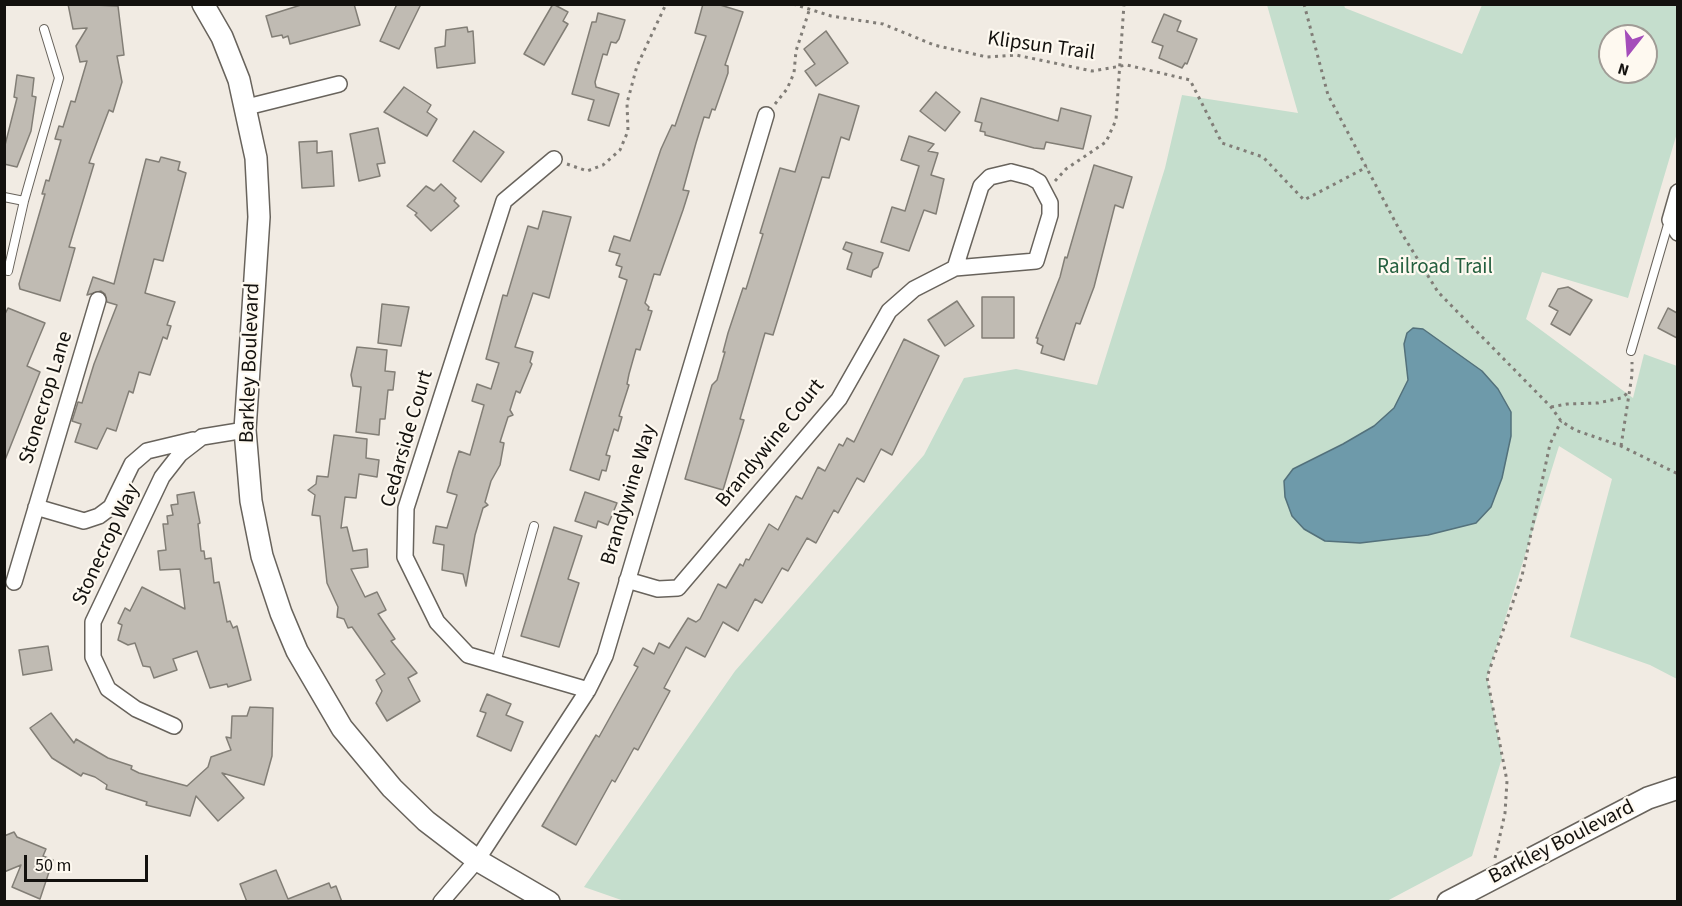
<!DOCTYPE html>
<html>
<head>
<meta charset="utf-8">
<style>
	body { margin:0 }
	#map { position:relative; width:1682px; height:906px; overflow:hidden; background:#f1ebe3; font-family:"Source Sans 3",sans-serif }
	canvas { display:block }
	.frame { position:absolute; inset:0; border:6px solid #13110e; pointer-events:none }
	.north { position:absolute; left:1598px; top:24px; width:60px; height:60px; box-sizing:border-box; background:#fef9f0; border:2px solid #a09c96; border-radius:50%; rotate:197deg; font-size:16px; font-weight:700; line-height:24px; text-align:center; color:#13110e }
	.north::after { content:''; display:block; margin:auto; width:21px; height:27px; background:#a44dba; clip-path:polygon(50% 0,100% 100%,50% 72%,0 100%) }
	.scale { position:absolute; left:24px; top:855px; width:124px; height:27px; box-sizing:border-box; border:3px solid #13110e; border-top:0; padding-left:8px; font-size:18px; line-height:21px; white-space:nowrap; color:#13110e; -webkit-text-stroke:4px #fef9f0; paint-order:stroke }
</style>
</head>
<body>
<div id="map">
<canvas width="1682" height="906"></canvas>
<div class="frame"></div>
<div class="north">N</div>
<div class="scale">50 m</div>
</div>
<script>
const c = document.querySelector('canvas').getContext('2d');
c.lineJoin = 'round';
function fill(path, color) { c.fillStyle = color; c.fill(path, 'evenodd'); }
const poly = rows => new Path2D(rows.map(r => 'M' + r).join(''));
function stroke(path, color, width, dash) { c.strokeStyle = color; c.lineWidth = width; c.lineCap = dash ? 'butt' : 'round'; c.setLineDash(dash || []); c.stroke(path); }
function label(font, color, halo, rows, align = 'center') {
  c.font = font + ' "Source Sans 3",sans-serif'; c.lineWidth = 4.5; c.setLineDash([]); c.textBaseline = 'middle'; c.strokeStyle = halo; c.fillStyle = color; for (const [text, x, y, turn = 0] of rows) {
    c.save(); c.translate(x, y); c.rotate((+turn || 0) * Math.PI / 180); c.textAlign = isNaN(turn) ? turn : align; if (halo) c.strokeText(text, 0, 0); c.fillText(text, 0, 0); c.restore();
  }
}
fill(poly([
	[1267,5,1344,5,1345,8,1462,54,1482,5,1677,5,1677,133,1628,298,1542,272,1526,319,1633,398,1644,354,1677,366,1677,679,1650,665,1570,637,1612,479,1559,446,1487,677,1502,758,1472,856,1385,902,627,902,584,887,735,671,924,455,964,378,1016,369,1097,385,1165,168,1182,95,1298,113],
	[1610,36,1646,36,1646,72,1610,72]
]), '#c5decd');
const water = poly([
	[1413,328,1423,329,1482,371,1498,389,1511,412,1511,436,1502,478,1491,507,1476,523,1428,535,1360,543,1325,541,1304,529,1292,516,1285,497,1284,481,1293,469,1343,444,1374,426,1394,408,1408,380,1404,344,1407,333,1413,328]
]);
fill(water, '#6e9aaa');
stroke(water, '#53717b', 1.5);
const building = poly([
	[68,4,118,6,124,55,117,56,122,82,113,112,109,110,89,163,94,164,69,247,75,248,60,301,20,289,19,284,45,194,42,194,46,180,49,181,61,140,55,139,59,126,63,127,71,101,75,102,87,61,80,62,76,46,87,28,73,29,68,4],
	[304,4,354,4,360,25,290,44,288,36,283,38,282,35,272,37,266,16,304,4],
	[397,4,421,4,399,49,380,41,397,4],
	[553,4,568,12,563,21,568,24,544,65,524,54,553,4],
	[703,4,717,4,743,12,725,65,728,66,728,73,715,110,712,109,709,118,704,117,696,143,683,190,689,191,683,210,660,275,654,274,645,303,649,307,648,310,652,311,640,350,636,349,629,374,627,384,629,385,619,416,622,417,618,431,614,429,606,455,610,456,606,471,602,470,599,480,570,470,627,280,619,277,622,267,616,265,620,254,609,251,614,236,630,241,661,149,672,125,675,126,706,36,695,33,703,4],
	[598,13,625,20,619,39,616,43,611,42,607,55,603,54,595,82,596,87,619,94,609,126,588,120,594,100,572,94,592,22,596,22,598,13],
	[1164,14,1181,21,1177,31,1197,39,1187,64,1185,63,1182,68,1159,58,1163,46,1152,42,1164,14],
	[467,27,468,32,473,31,475,63,437,68,435,48,445,46,446,30,467,27],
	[826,31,848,63,816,86,805,71,815,64,804,49,826,31],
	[17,75,34,78,32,96,36,97,31,131,17,167,4,164,4,149,17,98,14,97,17,75],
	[404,87,431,105,427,112,437,119,427,136,384,112,404,87],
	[936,92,960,112,945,131,920,111,936,92],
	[819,94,859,106,849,140,841,137,829,178,822,177,773,335,765,333,740,419,744,420,723,490,685,479,712,385,717,380,725,352,723,352,728,333,743,288,746,289,763,234,760,233,780,168,795,172,819,94],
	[981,98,1058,121,1061,108,1091,116,1083,149,1046,142,1044,149,1034,148,985,135,985,132,980,131,982,123,975,121,981,98],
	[378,128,385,163,377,164,380,176,359,181,350,134,378,128],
	[474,131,504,152,481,182,453,161,474,131],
	[909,136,934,144,928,151,938,153,931,175,944,179,936,214,924,210,909,251,881,242,892,207,905,211,919,166,901,160,909,136],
	[317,141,317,153,332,151,334,186,302,188,299,142,317,141],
	[161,157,180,162,178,170,186,173,163,261,154,259,145,293,175,302,167,325,171,326,167,339,163,337,150,375,139,372,133,393,129,391,116,431,107,428,97,449,75,442,81,424,72,421,78,402,82,403,94,364,117,305,107,302,105,294,101,291,87,295,93,277,114,284,146,159,159,162,161,157],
	[1094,165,1132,177,1123,208,1115,205,1094,287,1080,324,1076,323,1064,360,1041,353,1043,346,1037,343,1038,338,1036,338,1060,277,1065,257,1067,258,1094,165],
	[441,184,456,198,454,201,459,206,431,231,415,215,417,213,407,206,426,186,434,191,441,184],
	[543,211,571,217,549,298,533,293,515,347,533,352,530,362,532,364,520,393,516,391,510,410,513,415,508,417,500,442,504,443,500,465,491,481,485,502,488,505,483,508,475,535,466,586,463,574,442,570,444,545,433,543,436,526,447,528,457,495,447,492,453,470,459,451,470,455,484,405,472,401,477,384,491,389,499,363,486,359,503,295,507,296,528,226,538,229,543,211],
	[846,242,883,253,878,267,873,270,871,277,847,269,852,253,843,249,846,242],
	[1568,287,1592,300,1570,335,1551,324,1558,311,1549,306,1558,289,1568,287],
	[982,297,1014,297,1014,338,982,338,982,297],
	[957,301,974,326,945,346,928,320,957,301],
	[382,304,409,307,401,346,378,343,382,304],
	[8,308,45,323,27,366,40,372,5,460,4,316,8,308],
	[1668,308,1677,313,1677,338,1658,328,1668,308],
	[904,339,939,356,892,455,881,449,864,482,857,478,838,513,834,510,816,543,807,538,788,571,782,568,762,603,755,599,738,631,723,622,705,657,686,647,664,688,670,691,638,750,634,748,615,782,612,780,576,845,542,826,596,735,599,737,638,667,634,665,643,648,654,654,659,643,669,648,688,618,696,622,700,619,718,584,726,588,740,564,743,566,746,559,749,560,769,524,778,530,796,496,802,499,818,467,825,471,839,444,843,446,847,438,854,442,904,339],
	[357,347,387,350,385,371,395,372,393,390,388,390,385,419,380,419,379,435,356,432,361,387,353,386,351,375,357,347],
	[334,435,367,439,366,458,379,460,377,477,359,474,356,498,345,497,341,528,347,527,353,551,367,549,368,567,351,569,365,597,377,592,386,610,378,614,395,639,391,641,417,673,408,678,420,701,387,721,376,703,382,691,376,680,385,674,352,627,348,628,344,619,337,617,338,607,327,583,320,516,312,515,315,495,308,490,316,484,317,476,328,477,334,435],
	[194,492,200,523,198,524,201,551,204,551,205,559,211,558,214,583,219,582,227,622,230,621,233,628,237,626,251,680,228,687,227,684,210,688,197,651,173,659,177,670,154,678,150,667,143,666,135,643,128,645,118,640,122,625,118,623,125,608,130,611,142,587,185,609,180,569,160,570,158,551,166,550,163,524,168,524,167,516,173,515,171,505,178,504,177,495,194,492],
	[585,492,617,503,608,525,598,521,596,528,575,521,585,492],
	[554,527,582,536,568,579,579,583,559,647,521,636,554,527],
	[48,646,52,670,23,675,19,650,48,646],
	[487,694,511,704,506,715,523,722,511,751,477,736,486,713,480,711,487,694],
	[250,707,273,708,272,756,264,785,222,773,244,798,218,821,196,796,190,816,146,805,147,802,106,789,107,785,95,777,83,773,81,776,52,758,30,728,51,713,74,743,76,739,108,758,132,766,131,769,139,773,187,786,208,767,211,757,231,750,226,737,231,738,232,716,247,716,250,707],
	[14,832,17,837,46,849,43,856,53,860,40,899,12,887,21,865,4,872,4,836,14,832],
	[276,870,288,899,329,883,331,888,336,886,342,902,247,902,240,884,276,870]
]);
fill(building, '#c0bbb3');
stroke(building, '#827e76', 1.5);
const lane = poly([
	[4,197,24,201],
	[8,271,24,201,59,78,44,29],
	[1631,351,1669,221],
	[496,663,534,526]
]);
const street = poly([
	[247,107,339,84],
	[554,159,504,201,406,508,405,557,437,622,468,655,588,690],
	[1011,172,1030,177,1039,182,1050,203,1050,215,1036,261,955,268,981,186,990,177,1011,172],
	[1678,192,1670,220,1678,233],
	[36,507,84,521,99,516,111,507,132,464,147,451,193,440],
	[627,580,658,589,678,588,839,399,889,311,914,289,955,268],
	[14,582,98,300],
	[174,726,136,709,108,689,93,657,93,622,162,477,180,454,202,437,245,430],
	[441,902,477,860,588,690,605,656,766,115]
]);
const secondary = poly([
	[203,4,222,37,239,80,256,158,259,217,245,430,251,501,262,556,281,613,297,651,342,728,392,788,426,821,477,860,549,902],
	[1448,902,1648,798,1678,788]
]);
stroke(lane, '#68635c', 10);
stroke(street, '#68635c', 18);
stroke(secondary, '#68635c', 24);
stroke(poly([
	[793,4,831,16,883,24,934,45,987,57,1016,55,1092,71,1127,65,1190,80,1222,143,1263,157,1304,200,1367,167],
	[1304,4,1328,95,1399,229,1438,292,1551,407,1561,421,1575,430,1621,446,1678,474],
	[775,104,787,89,794,73,796,51,809,11],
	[567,164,587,171,603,165,620,150,628,131,627,103,637,66,666,4],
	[1055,181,1066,169,1106,142,1116,120,1124,4],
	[1551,407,1567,404,1598,403,1621,398,1628,393],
	[1621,446,1632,375,1632,362],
	[1495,858,1505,813,1507,781,1487,677,1522,576,1550,444,1561,421]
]), '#817d77', 3, [3, 4.5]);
stroke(lane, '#fff', 8);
stroke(street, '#fff', 15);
stroke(secondary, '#fff', 21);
label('21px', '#13110e', '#fef9f0', [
	["Klipsun Trail",1041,47,8],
	["Barkley Boulevard",251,363,-88],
	["Stonecrop Lane",47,398,-73],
	["Cedarside Court",408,439,-74],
	["Brandywine Court",771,444,-51],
	["Brandywine Way",630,495,-73],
	["Stonecrop Way",107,545,-65],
	["Barkley Boulevard",1562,843,-27]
]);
label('21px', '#245f3e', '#fef9f0', [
	["Railroad Trail",1435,268]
]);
</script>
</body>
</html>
